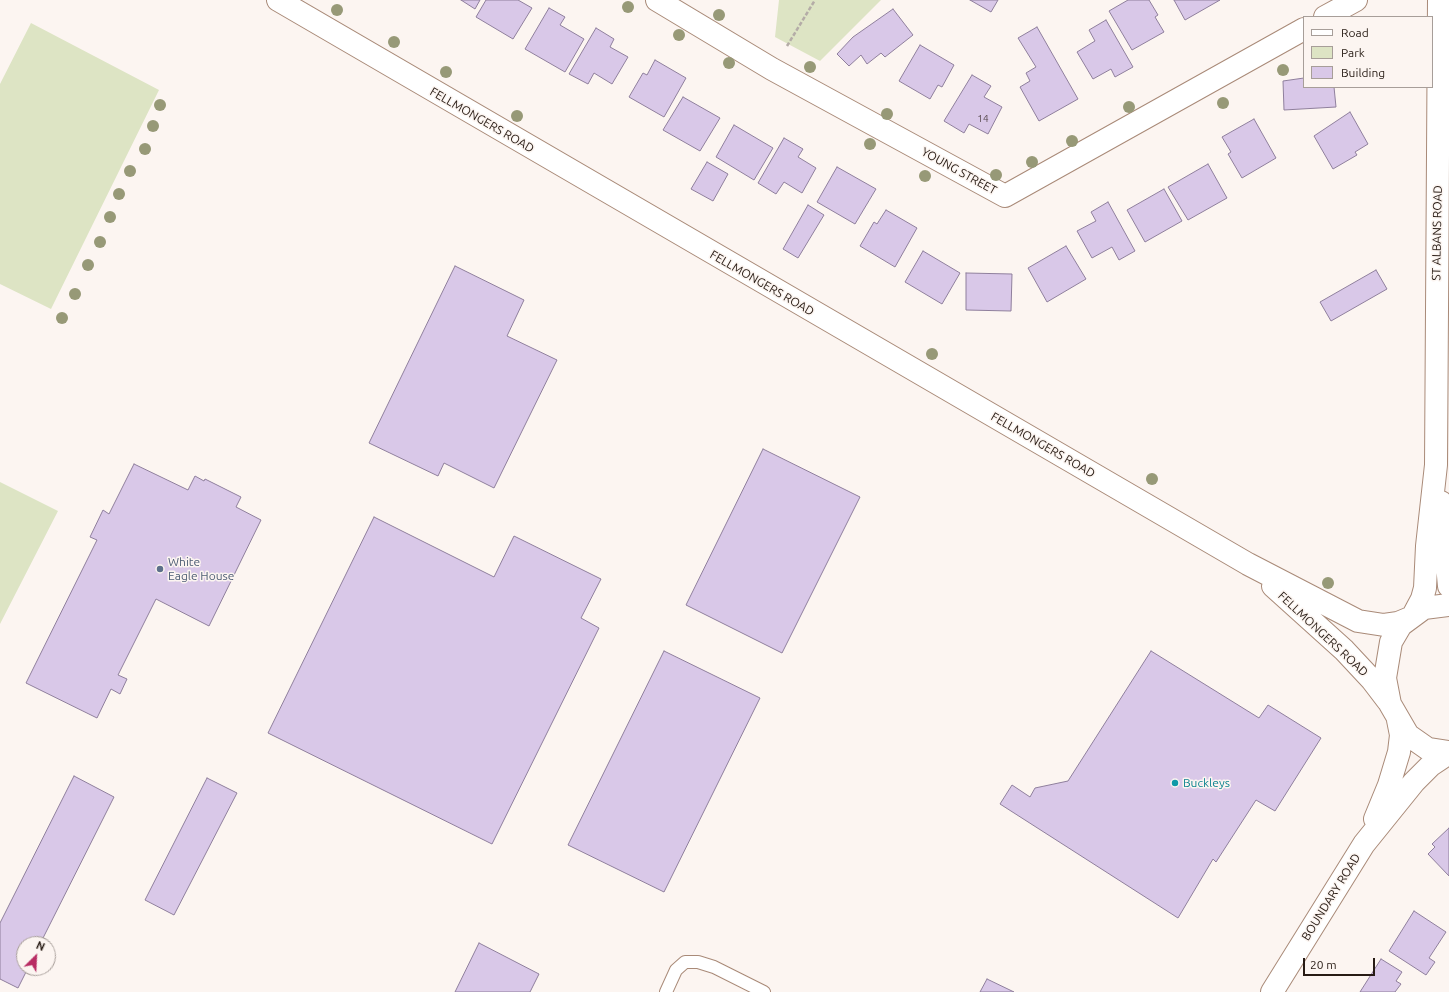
<!DOCTYPE html>
<html>
<head>
<meta charset="utf-8">
<style>
	body { margin:0 }
	#map { position:relative; width:1449px; height:992px; overflow:hidden; background:#fcf5f1; font-family:Ubuntu,sans-serif }
	canvas { display:block }
	.legend { position:absolute; left:1303px; top:16px; width:130px; height:72px; box-sizing:border-box; background:#fcf5f1; border:1px solid #a79e99; margin:0; padding:5px 7px; list-style:none; font-size:12px; color:#271b14 }
	.legend li { display:flex; align-items:center; gap:8px; height:20px }
	.legend b { width:20px; border:1px solid #a79e99 }
	.north { position:absolute; left:16px; top:936px; width:40px; height:40px; box-sizing:border-box; background:#fcf5f1; border:1px solid #a79e99; border-radius:50%; rotate:24deg; font-size:11px; font-weight:700; line-height:16px; text-align:center; color:#271b14 }
	.north::after { content:''; display:block; margin:auto; width:14px; height:18px; background:#b82c63; clip-path:polygon(50% 0,100% 100%,50% 72%,0 100%) }
	.scale { position:absolute; left:1303px; top:958px; width:72px; height:18px; box-sizing:border-box; border:2px solid #271b14; border-top:0; padding-left:5px; font-size:12px; line-height:14px; white-space:nowrap; color:#271b14; -webkit-text-stroke:3px #fcf5f1; paint-order:stroke }
</style>
</head>
<body>
<div id="map">
<canvas width="1449" height="992"></canvas>
<ul class="legend">
<li><b style="height:5px;background:#fff"></b>Road</li>
<li><b style="height:11px;background:#dde4c4"></b>Park</li>
<li><b style="height:11px;background:#d9c8e8"></b>Building</li>
</ul>
<div class="north">N</div>
<div class="scale">20 m</div>
</div>
<script>
const c = document.querySelector('canvas').getContext('2d');
c.lineJoin = 'round';
function fill(path, color) { c.fillStyle = color; c.fill(path, 'evenodd'); }
const poly = rows => new Path2D(rows.map(r => 'M' + r).join(''));
function stroke(path, color, width, dash) { c.strokeStyle = color; c.lineWidth = width; c.lineCap = dash ? 'butt' : 'round'; c.setLineDash(dash || []); c.stroke(path); }
function label(font, color, halo, rows, align = 'center') {
  c.font = font + ' Ubuntu,sans-serif'; c.lineWidth = 3; c.setLineDash([]); c.textBaseline = 'middle'; c.strokeStyle = halo; c.fillStyle = color; for (const [text, x, y, turn = 0] of rows) {
    c.save(); c.translate(x, y); c.rotate((+turn || 0) * Math.PI / 180); c.textAlign = isNaN(turn) ? turn : align; if (halo) c.strokeText(text, 0, 0); c.fillText(text, 0, 0); c.restore();
  }
}
fill(poly([
	[779,0,881,0,820,61,775,37],
	[31,23,159,90,51,309,0,284,0,84],
	[0,482,58,511,0,624]
]), '#dde4c4');
const building = poly([
	[461,0,480,0,475,9,461,0],
	[486,0,518,0,532,8,513,39,476,17,486,0],
	[970,0,998,0,991,12,970,0],
	[1128,0,1149,0,1158,15,1155,17,1164,32,1132,50,1109,11,1128,0],
	[1174,0,1220,0,1185,20,1174,0],
	[549,8,565,17,560,25,584,39,565,72,525,49,549,8],
	[893,9,913,35,885,57,881,53,867,64,861,55,849,66,837,54,853,37,893,9],
	[1106,20,1133,67,1115,77,1111,69,1093,79,1077,52,1095,41,1089,30,1106,20],
	[1037,27,1078,99,1039,121,1020,87,1030,81,1026,73,1036,67,1018,38,1037,27],
	[596,28,614,39,610,47,628,57,612,84,594,73,588,84,569,74,596,28],
	[920,45,954,65,942,87,938,85,930,99,899,81,920,45],
	[655,60,686,78,664,117,629,97,643,73,647,75,655,60],
	[972,75,991,86,984,97,1002,107,988,134,969,124,964,133,944,121,972,75],
	[1304,78,1304,87,1334,87,1336,107,1284,110,1283,81,1304,78],
	[683,97,720,118,700,151,663,130,683,97],
	[1350,112,1368,144,1355,152,1357,155,1333,169,1314,136,1350,112],
	[1254,119,1276,158,1242,178,1228,154,1231,152,1222,137,1254,119],
	[734,125,773,148,754,180,716,157,734,125],
	[784,138,803,149,798,157,816,168,802,193,784,182,776,194,758,183,784,138],
	[707,162,728,174,713,201,691,189,707,162],
	[1208,164,1227,198,1188,220,1168,187,1208,164],
	[837,167,876,189,855,224,817,202,837,167],
	[1164,189,1182,221,1145,242,1127,210,1164,189],
	[1108,202,1135,251,1119,260,1112,247,1092,258,1077,231,1096,221,1091,212,1108,202],
	[808,205,824,215,798,258,783,249,808,205],
	[886,210,917,228,895,267,860,246,874,222,877,224,886,210],
	[1066,246,1086,279,1047,302,1028,268,1066,246],
	[923,251,960,273,942,304,905,282,923,251],
	[455,266,524,300,507,336,557,360,494,488,444,463,438,476,369,443,455,266],
	[1376,270,1387,289,1331,321,1320,302,1376,270],
	[966,273,1012,274,1011,311,966,310,966,273],
	[763,449,860,497,782,653,686,605,763,449],
	[134,464,188,490,195,476,204,481,205,479,241,497,236,507,261,520,209,626,156,599,118,675,127,679,120,694,111,689,97,718,26,683,97,540,90,537,103,510,109,514,134,464],
	[374,517,494,577,514,536,601,579,581,618,599,628,492,844,268,733,374,517],
	[664,651,760,698,664,892,568,845,664,651],
	[1151,651,1259,718,1268,705,1321,738,1275,811,1256,800,1216,862,1213,859,1178,918,1000,804,1012,785,1030,797,1035,788,1068,781,1151,651],
	[74,776,114,797,40,944,24,944,24,968,28,968,18,988,0,979,0,923,74,776],
	[207,778,237,793,174,915,145,900,207,778],
	[1449,828,1449,876,1428,854,1435,847,1432,844,1449,828],
	[1414,911,1446,932,1429,958,1435,962,1426,975,1389,951,1414,911],
	[479,943,539,974,530,992,455,992,479,943],
	[1381,959,1402,972,1396,981,1401,984,1395,992,1360,992,1381,959],
	[987,979,1014,992,980,992,987,979]
]);
fill(building, '#d9c8e8');
stroke(building, '#8f7f9c', 1);
const lane = poly([
	[666,992,676,970,685,962,698,962,714,967,764,992]
]);
const street = poly([
	[657,0,772,69,1005,196,1304,29],
	[1325,17,1356,0]
]);
const secondary = poly([
	[278,0,1248,564,1358,621,1384,625,1398,623,1410,618],
	[1441,502,1449,586],
	[1273,586,1344,650,1372,680,1388,701],
	[1449,605,1424,608,1401,625,1391,642,1385,678,1390,704,1408,735,1428,749,1449,752],
	[1414,614,1422,599,1425,588,1427,546,1436,465,1439,0],
	[1375,819,1389,785,1399,752,1401,735,1398,720],
	[1272,992,1364,844,1414,782,1431,765,1449,753]
]);
stroke(lane, '#a98a78', 14);
stroke(street, '#a98a78', 24);
stroke(secondary, '#a98a78', 24);
stroke(poly([
	[787,46,815,0]
]), '#b4aca7', 2.5, [4, 2]);
stroke(lane, '#fff', 12);
stroke(street, '#fff', 22);
stroke(secondary, '#fff', 22);
c.fillStyle = '#979977';
for (const [x, y] of [
	[628,7],
	[337,10],
	[719,15],
	[679,35],
	[394,42],
	[729,63],
	[810,67],
	[1283,70],
	[446,72],
	[1223,103],
	[160,105],
	[1129,107],
	[887,114],
	[517,116],
	[153,126],
	[1072,141],
	[870,144],
	[145,149],
	[1032,162],
	[130,171],
	[996,175],
	[925,176],
	[119,194],
	[110,217],
	[100,242],
	[88,265],
	[75,294],
	[62,318],
	[932,354],
	[1152,479],
	[1328,583]
]) { c.beginPath(); c.arc(x, y, 6, 0, 2 * Math.PI); c.fill(); }
for (const [x, y, r, color] of [
	[160,569,4,"#5c6f8a"],
	[1175,783,4,"#0f9aa8"]
]) { const dot = new Path2D(); dot.arc(x, y, r, 0, 2 * Math.PI); c.fillStyle = color; c.fill(dot); stroke(dot, '#fcf5f1', 1.5); }
label('10px', '#544649', null, [
	["14",983,119]
]);
label('12px', '#271b14', '#fcf5f1', [
	["FELLMONGERS ROAD",482,120,30],
	["YOUNG STREET",959,171,29],
	["ST ALBANS ROAD",1437,233,-89],
	["FELLMONGERS ROAD",762,283,30],
	["FELLMONGERS ROAD",1043,445,30],
	["FELLMONGERS ROAD",1323,634,43],
	["BOUNDARY ROAD",1331,897,-58]
]);
label('12px', '#4e5e75', '#fcf5f1', [
	["White",168,562],
	["Eagle House",168,576]
], 'left');
label('12px', '#0d838f', '#fcf5f1', [
	["Buckleys",1183,783]
], 'left');
</script>
</body>
</html>
